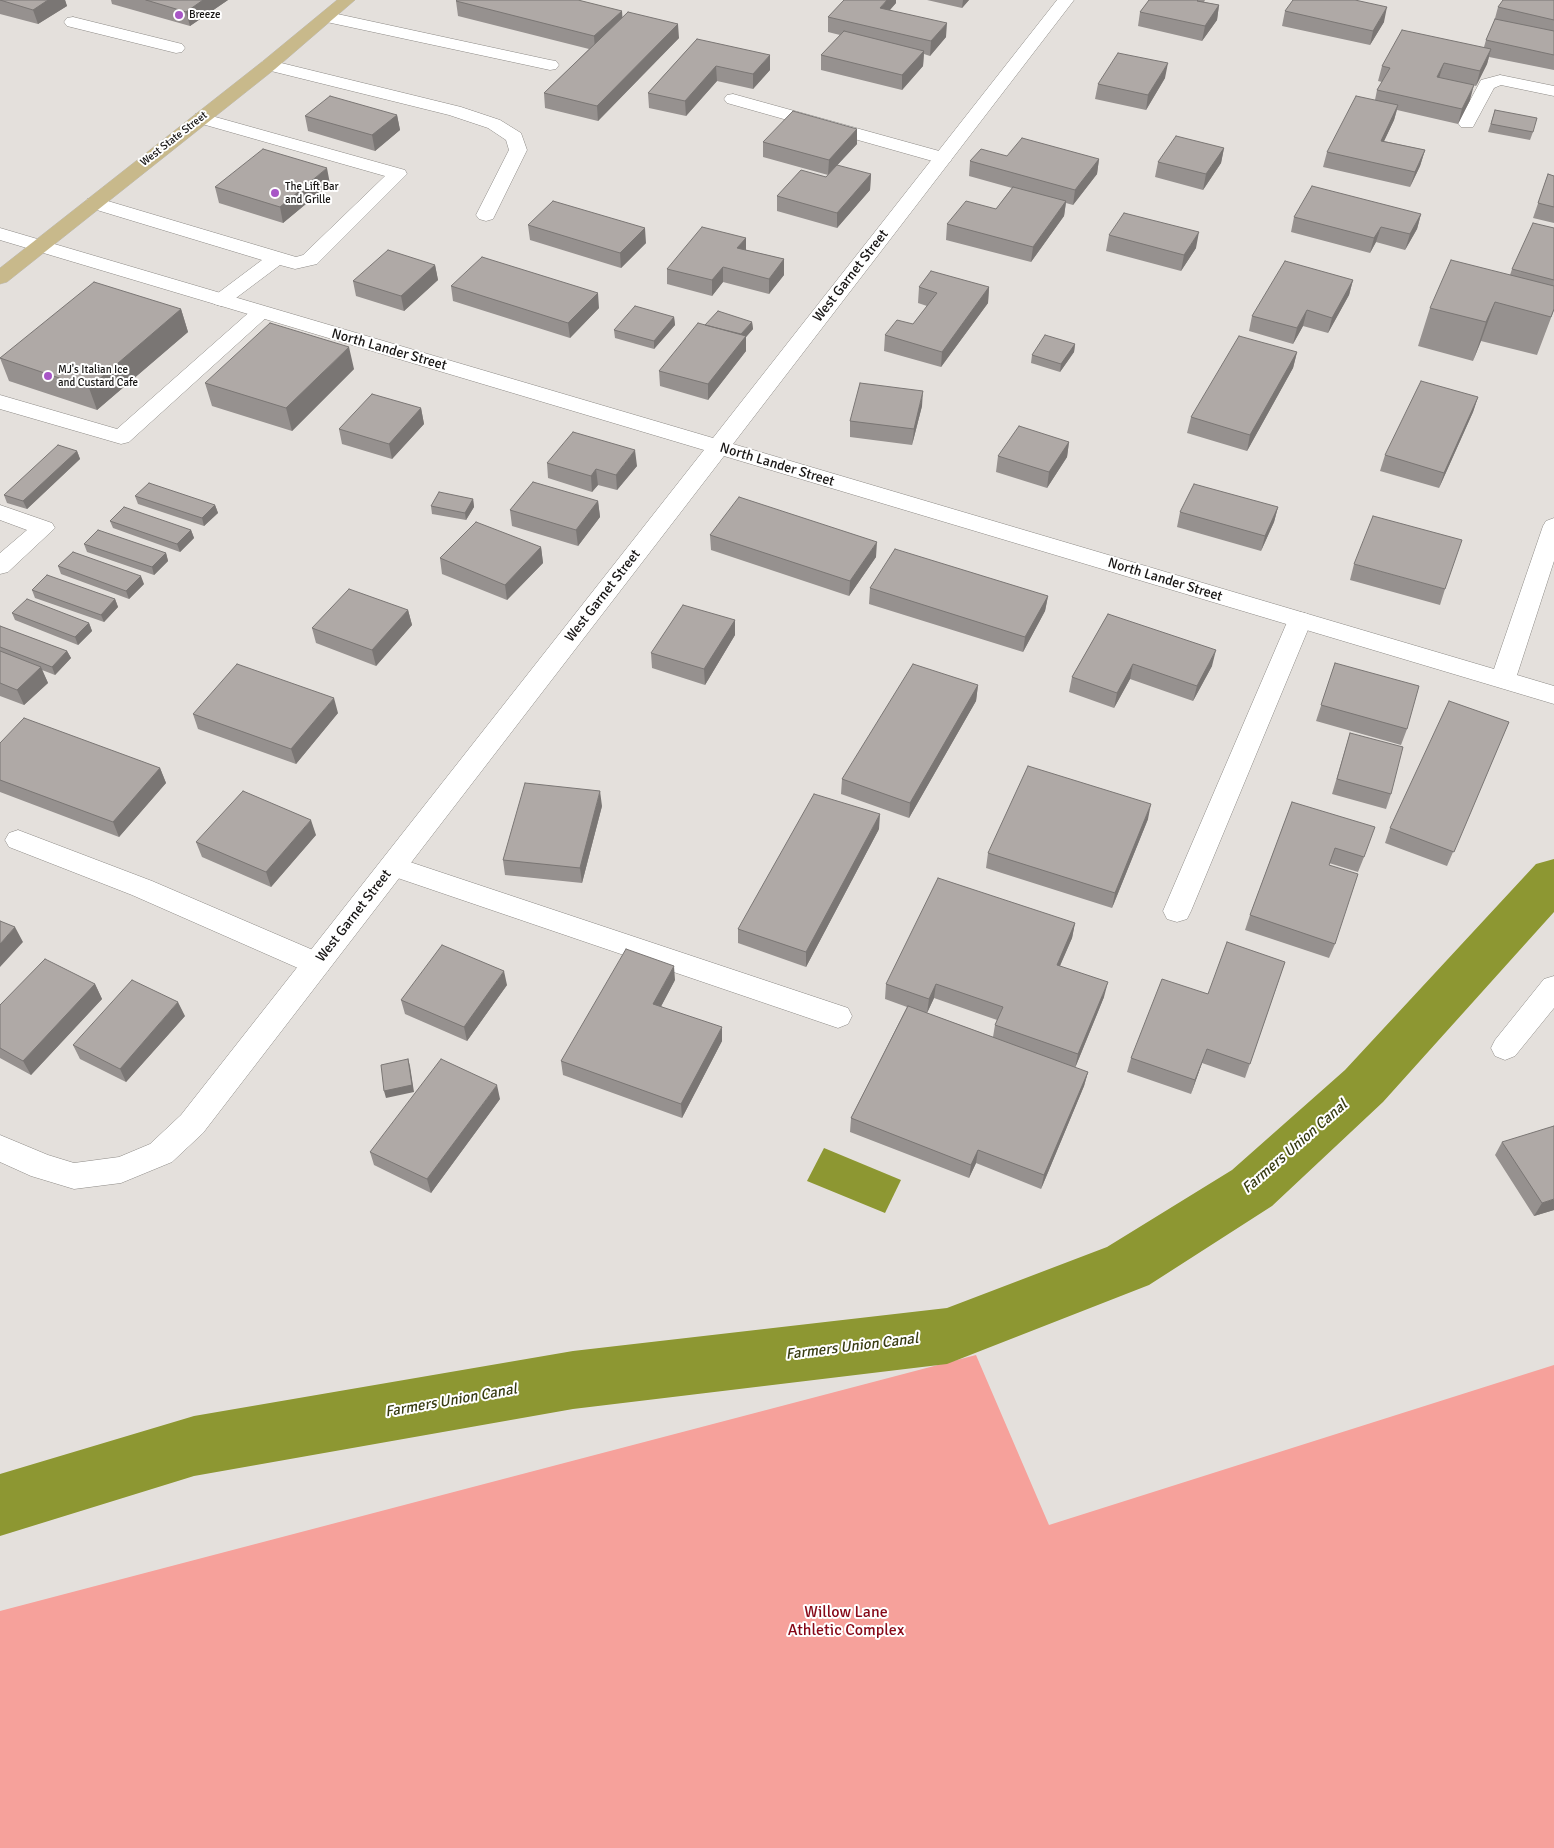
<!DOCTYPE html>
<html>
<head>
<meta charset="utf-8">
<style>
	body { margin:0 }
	canvas { display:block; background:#e4e0dc }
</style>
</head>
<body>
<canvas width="1554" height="1848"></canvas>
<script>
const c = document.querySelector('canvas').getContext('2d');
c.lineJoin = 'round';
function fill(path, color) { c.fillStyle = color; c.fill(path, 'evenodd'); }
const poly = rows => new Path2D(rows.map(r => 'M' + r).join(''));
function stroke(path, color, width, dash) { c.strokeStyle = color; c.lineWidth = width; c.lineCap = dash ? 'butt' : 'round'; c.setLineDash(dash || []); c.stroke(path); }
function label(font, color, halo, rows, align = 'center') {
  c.font = font + ' Signika,sans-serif'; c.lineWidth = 4; c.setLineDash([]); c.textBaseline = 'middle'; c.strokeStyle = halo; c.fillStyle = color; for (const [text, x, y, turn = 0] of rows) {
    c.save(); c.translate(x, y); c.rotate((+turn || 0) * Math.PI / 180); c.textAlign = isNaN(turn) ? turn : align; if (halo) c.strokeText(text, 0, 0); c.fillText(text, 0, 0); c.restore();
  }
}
fill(poly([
	[976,1355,1049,1525,1554,1365,1554,1848,0,1848,0,1611]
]), '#f6a19b');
fill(poly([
	[824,1148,901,1180,885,1213,807,1181]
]), '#8d9732');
fill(poly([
	[1554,859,1554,912,1383,1102,1272,1206,1149,1285,947,1364,573,1409,194,1476,0,1536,0,1474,194,1416,573,1351,947,1308,1107,1247,1232,1170,1345,1070,1536,864,1554,859]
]), '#8d9732');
const lane = poly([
	[328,12,550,60,556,61,559,65,556,69,550,70,322,21,319,17,322,13,328,12],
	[73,17,182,44,185,48,182,52,176,53,67,26,64,22,67,18,73,17],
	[269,60,461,107,500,120,521,133,527,150,493,219,486,221,479,219,476,215,509,150,506,140,488,128,449,115,263,69,260,65,263,61,269,60],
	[1500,75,1554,86,1554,96,1501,85,1494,88,1473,127,1461,127,1458,123,1481,80,1500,75],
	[733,94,950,154,952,158,950,162,943,164,727,103,724,99,727,95,733,94],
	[201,113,405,170,407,174,317,264,295,269,280,265,228,304,221,306,214,304,211,300,214,296,262,260,87,207,84,203,87,199,101,199,296,257,303,255,385,176,195,122,192,118,195,114,201,113],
	[261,306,268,308,271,312,268,316,129,442,121,444,0,409,0,395,117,429,254,308,261,306],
	[0,505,52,523,55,528,8,572,0,574,0,553,27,530,0,520,0,505],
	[1300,612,1308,614,1312,620,1191,911,1187,919,1177,922,1167,919,1163,911,1288,620,1292,614,1300,612],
	[18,830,152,881,327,956,331,964,327,972,317,975,307,972,132,895,9,847,5,840,9,833,18,830],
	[392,856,848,1008,852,1016,848,1024,838,1028,383,873,379,866,383,859,392,856],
	[1554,976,1554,1008,1515,1056,1505,1060,1495,1056,1491,1048,1495,1040,1544,979,1554,976]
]);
const street = poly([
	[1057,0,1074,0,733,444,1494,669,1543,526,1546,521,1554,518,1554,561,1517,675,1554,686,1554,704,724,456,203,1133,172,1162,121,1183,74,1189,31,1176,0,1162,0,1135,48,1155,74,1163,119,1157,150,1144,181,1115,704,450,0,240,0,228,713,438,1057,0]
]);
const primary = poly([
	[337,0,355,0,275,69,7,282,0,284,0,268,263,61,337,0]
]);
stroke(lane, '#8d8a86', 1);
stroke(street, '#8d8a86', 1);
stroke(primary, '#bebdbd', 1);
fill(lane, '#fff');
fill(street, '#fff');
fill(primary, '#c8b98b');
fill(poly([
	[0,0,65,0,67,6,38,24,0,14],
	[111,0,228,0,190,26,112,4],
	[927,0,969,0,962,8],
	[1149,0,1205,0,1204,2,1219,5,1217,20,1202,41,1138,26,1140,12],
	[1554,0,1554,70,1489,57,1487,64,1476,86,1469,84,1470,100,1458,124,1397,110,1394,120,1384,141,1425,150,1420,166,1410,187,1323,167,1327,152,1375,100,1377,90,1382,82,1378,81,1382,66,1484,47,1486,40,1494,22,1498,7],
	[456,1,622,11,622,17,679,38,598,121,545,108,544,93,589,49,458,16],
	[896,3,890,10,946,37,930,56,924,54,923,66,902,90,821,70,821,55,840,35,828,32,828,17],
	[1285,11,1384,22,1370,45,1282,26],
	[697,39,770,70,753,89,717,81,686,116,649,108,648,93],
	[1165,78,1146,110,1095,99,1098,84],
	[1495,110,1533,132,1530,140,1488,132],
	[397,115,400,130,375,151,308,131,305,116],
	[857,129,857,144,828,175,763,157,763,142],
	[1224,148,1221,163,1203,190,1155,177,1158,162],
	[1007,156,1099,159,1097,174,1073,205,1066,203,1064,216,1031,262,946,240,947,224,996,209,1012,188,969,176,970,161],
	[871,174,870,190,837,228,777,211,777,196,826,177],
	[1548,174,1554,176,1554,223,1533,218],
	[330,184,283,223,219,203,215,187],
	[1421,214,1417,229,1405,250,1376,242,1370,253,1291,232,1294,217],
	[528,225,646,243,621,268,530,240],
	[1554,228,1554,310,1537,355,1481,341,1473,361,1418,346,1430,308,1510,275,1512,269],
	[1109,235,1196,248,1181,271,1106,251],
	[746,238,746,250,784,259,784,275,769,294,723,282,712,296,667,284,667,269],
	[435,265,438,280,404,311,356,296,353,281],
	[1353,280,1349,295,1328,333,1303,326,1293,344,1249,331,1252,316],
	[451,286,599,308,570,338,453,301],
	[919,287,989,287,988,303,941,367,884,351,885,335,913,324,927,306,918,303],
	[181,309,188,332,97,410,9,381,0,358],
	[674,317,675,325,654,349,615,338,614,330],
	[752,322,753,329,746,337,746,351,708,400,660,386,659,371,705,325],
	[1075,344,1074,352,1060,372,1031,363,1032,355],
	[1297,352,1293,368,1247,451,1187,433,1191,417],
	[354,369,292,431,212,406,205,383],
	[1478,397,1473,412,1439,488,1380,471,1385,455],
	[922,406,912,445,850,437,850,421],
	[421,408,424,424,392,459,342,444,339,429],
	[1069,442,1067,457,1047,488,996,472,998,456],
	[77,451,80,459,27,509,7,503,4,495],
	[547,463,637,466,617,490,598,485,592,492,548,478],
	[135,496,215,505,218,513,204,526,138,504],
	[473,499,474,507,466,520,432,514,431,506],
	[598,501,600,517,578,546,512,526,510,510],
	[1278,507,1274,522,1261,551,1177,527,1180,512],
	[110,521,191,530,194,538,180,552,113,528],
	[710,535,876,557,849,596,711,550],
	[84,544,166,553,168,561,154,575,87,552],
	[541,547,543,563,507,600,442,574,440,558],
	[1354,564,1445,589,1440,605,1350,580],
	[58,566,144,584,129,599,61,574],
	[870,588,1048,596,1045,611,1023,652,869,604],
	[32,590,115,599,118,607,104,622,35,598],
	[408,610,412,625,376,666,316,643,312,628],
	[12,613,89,623,92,631,78,645,15,620],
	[1108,614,1212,666,1193,701,1130,679,1114,708,1069,692,1072,677],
	[735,620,735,635,705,685,652,668,651,653],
	[0,626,67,651,71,658,55,675,42,670,48,683,24,705,0,696],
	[1335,663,1407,729,1401,745,1316,721],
	[978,685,976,701,909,818,841,794,842,779],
	[338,713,296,764,198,729,193,714],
	[1509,722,1447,866,1385,843,1390,828],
	[1350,733,1391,794,1386,809,1332,794],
	[0,743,160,768,166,783,119,837,0,792],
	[1292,802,1364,857,1358,872,1329,863,1329,865,1335,944,1329,958,1245,930,1250,915],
	[602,806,582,883,505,875,503,860],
	[1148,819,1112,908,986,868,988,853],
	[879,829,806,967,738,943,738,929],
	[316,835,271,887,202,857,196,842],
	[1075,923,1072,938,1060,966,1104,997,1075,1068,1088,1072,1084,1086,1041,1189,976,1163,969,1178,850,1132,851,1118,907,1007,885,999,886,984],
	[934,998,997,1020,995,1025,993,1037,927,1013],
	[1285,962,1245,1078,1202,1063,1191,1094,1127,1072,1131,1058,1208,994],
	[675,980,661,1006,722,1041,682,1118,563,1075,561,1061],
	[95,984,102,999,31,1075,0,1058,0,1005],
	[507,985,467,1041,405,1014,401,1000],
	[185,1016,126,1082,80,1059,73,1045],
	[500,1099,431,1193,374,1165,370,1152],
	[1502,1142,1554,1210,1534,1216,1495,1155]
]), '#96918f');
fill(poly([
	[48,0,65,0,67,6,38,24,33,10],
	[203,0,228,0,190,26,186,12],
	[887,0,896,0,896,3,879,22,880,8],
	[963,0,969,0,962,8],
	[1219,5,1217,20,1202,41,1205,26],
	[1387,7,1384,22,1370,45,1373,31],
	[622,11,623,25,595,50,594,36],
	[947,23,946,37,930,56,931,41],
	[678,24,679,38,598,121,597,106],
	[1491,49,1487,64,1476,86,1480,71],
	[924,51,923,66,902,90,902,75],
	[770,55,770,70,753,89,753,74],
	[1168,63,1165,78,1146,110,1148,95],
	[1444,63,1439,78,1437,77],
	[716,66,717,81,686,116,685,101],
	[1474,85,1470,100,1458,124,1462,109],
	[1398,105,1394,120,1377,156,1381,141],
	[397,115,400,130,375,151,372,135],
	[857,129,857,144,828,175,829,160],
	[1224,148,1221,163,1203,190,1206,174],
	[1425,150,1420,166,1410,187,1415,172],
	[1099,159,1097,174,1073,205,1075,190],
	[327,168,330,184,283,223,280,207],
	[871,174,870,190,837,228,837,213],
	[1066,201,1064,216,1031,262,1033,247],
	[1421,214,1417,229,1405,250,1410,234],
	[1381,227,1376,242,1370,253,1374,238],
	[645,228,646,243,621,268,620,253],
	[1199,232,1196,248,1181,271,1184,255],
	[746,238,746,253,737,248],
	[784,259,784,275,769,294,769,279],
	[435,265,438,280,404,311,401,296],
	[723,267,723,282,712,296,712,280],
	[1353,280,1349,295,1328,333,1332,318],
	[989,287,988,303,941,367,942,352],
	[598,293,599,308,570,338,568,323],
	[1495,302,1481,341,1473,361,1486,322],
	[181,309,188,332,97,410,89,388],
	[1307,310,1303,326,1293,344,1297,328],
	[674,317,675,325,654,349,654,341],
	[752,322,753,329,746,337,746,351,708,400,708,384,738,338],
	[1075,344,1074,352,1060,372,1061,364],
	[349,347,354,369,292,431,286,408],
	[1297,352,1293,368,1247,451,1250,435],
	[923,391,922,406,912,445,914,429],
	[1478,397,1473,412,1439,488,1444,473],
	[421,408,424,424,392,459,389,444],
	[1069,442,1067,457,1047,488,1049,472],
	[635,450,637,466,617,490,616,475],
	[77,451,80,459,27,509,23,501],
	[596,469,598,485,592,492,591,476],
	[473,499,474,507,466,520,465,513],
	[598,501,600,517,578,546,576,530],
	[215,505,218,513,204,526,202,518],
	[1278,507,1274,522,1261,551,1265,536],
	[191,530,194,538,180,552,177,544],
	[877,542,876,557,849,596,850,581],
	[541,547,543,563,507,600,505,585],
	[166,553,168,561,154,575,152,567],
	[141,576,144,584,129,599,126,591],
	[1048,596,1045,611,1023,652,1025,637],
	[115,599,118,607,104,622,101,615],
	[408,610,412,625,376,666,372,650],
	[735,620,735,635,705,685,704,669],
	[89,623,92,631,78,645,75,637],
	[1216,650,1212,666,1193,701,1197,686],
	[67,651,71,658,55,675,52,667],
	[1133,664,1130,679,1114,708,1117,693],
	[41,667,48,683,24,705,17,690],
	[978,685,976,701,909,818,910,803],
	[334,698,338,713,296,764,291,749],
	[160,768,166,783,119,837,113,822],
	[600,791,602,806,582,883,580,868],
	[1151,804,1148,819,1112,908,1115,893],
	[880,814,879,829,806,967,806,952],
	[311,820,316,835,271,887,266,872],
	[1075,923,1072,938,1054,979,1057,965],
	[15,927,23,942,0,967,0,944],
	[674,966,675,980,655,1018,653,1004],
	[504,971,507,985,467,1041,464,1027],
	[1108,982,1104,997,1075,1068,1078,1054],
	[95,984,102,999,31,1075,23,1061],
	[936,984,934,998,927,1013,929,999],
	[178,1002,185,1016,126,1082,120,1069],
	[722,1027,722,1041,682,1118,681,1104],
	[1207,1049,1202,1063,1191,1094,1195,1080],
	[408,1059,410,1066,414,1092,386,1098,384,1091],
	[1088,1072,1084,1086,1041,1189,1044,1175],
	[497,1085,500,1099,431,1193,427,1179],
	[978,1150,976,1163,969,1178,971,1165],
	[1554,1199,1554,1210,1534,1216,1542,1203]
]), '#7a7674');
const building = poly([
	[0,0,48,0,33,10,0,0],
	[146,0,203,0,186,12,146,0],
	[457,0,578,0,622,11,594,36,456,1,457,0],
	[844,0,887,0,880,8,947,23,931,41,828,17,844,0],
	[1149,0,1198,0,1197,1,1219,5,1205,26,1140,12,1149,0],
	[1293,0,1355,0,1387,7,1373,31,1285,11,1293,0],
	[1503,0,1554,0,1554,20,1498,7,1503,0],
	[628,12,678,24,597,106,544,93,628,12],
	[1495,19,1554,31,1554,55,1486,40,1495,19],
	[1402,30,1491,49,1480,71,1444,63,1437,77,1474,85,1462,109,1377,90,1390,68,1382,66,1402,30],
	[844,31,924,51,902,75,821,55,844,31],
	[697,39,770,55,753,74,716,66,685,101,648,93,697,39],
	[1118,53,1168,63,1148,95,1098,84,1118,53],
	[330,96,397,115,372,135,305,116,330,96],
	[1356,96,1398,105,1381,141,1425,150,1415,172,1327,152,1356,96],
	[1495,110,1537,118,1533,132,1491,124,1495,110],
	[793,111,857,129,829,160,763,142,793,111],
	[1176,136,1224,148,1206,174,1158,162,1176,136],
	[1022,138,1099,159,1075,190,970,161,981,149,1007,156,1022,138],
	[263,149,327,168,280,207,215,187,263,149],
	[837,165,871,174,837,213,777,196,801,170,826,177,837,165],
	[1548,174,1554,176,1554,207,1538,203,1548,174],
	[1312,186,1421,214,1410,234,1381,227,1374,238,1294,217,1312,186],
	[1013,187,1066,201,1033,247,947,224,966,201,996,209,1013,187],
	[553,201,645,228,620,253,528,225,553,201],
	[1124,213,1199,232,1184,255,1109,235,1124,213],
	[1533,223,1554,228,1554,280,1512,269,1533,223],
	[702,227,746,238,737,248,784,259,769,279,723,267,712,280,667,269,702,227],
	[388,250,435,265,401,296,353,281,388,250],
	[482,257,598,293,568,323,451,286,482,257],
	[1451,260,1554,286,1554,309,1551,317,1495,302,1486,322,1430,308,1451,260],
	[1285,261,1353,280,1332,318,1307,310,1297,328,1252,316,1285,261],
	[931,271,989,287,942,352,885,335,897,320,913,324,937,293,919,287,931,271],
	[94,282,181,309,89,388,0,358,94,282],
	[635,306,674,317,654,341,614,330,635,306],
	[718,311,752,322,741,334,705,325,718,311],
	[270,323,349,347,286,408,205,383,270,323],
	[698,323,746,336,708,384,659,371,698,323],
	[1045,335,1075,344,1061,364,1032,355,1045,335],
	[1239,336,1297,352,1250,435,1191,417,1239,336],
	[1421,381,1478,397,1444,473,1385,455,1421,381],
	[860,383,923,391,914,429,850,421,860,383],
	[372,394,421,408,389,444,339,429,372,394],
	[1019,426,1069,442,1049,472,998,456,1019,426],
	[573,432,635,450,616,475,596,469,591,476,547,463,573,432],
	[58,445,77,451,23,501,4,495,58,445],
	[533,482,598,501,576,530,510,510,533,482],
	[149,483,215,505,202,518,135,496,149,483],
	[1194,484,1278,507,1265,536,1180,512,1194,484],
	[439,492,473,499,465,513,431,506,439,492],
	[739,497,877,542,850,581,710,535,739,497],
	[124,507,191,530,177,544,110,521,124,507],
	[1373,516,1462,540,1445,589,1354,564,1373,516],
	[476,522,541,547,505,585,440,558,476,522],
	[98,530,166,553,152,567,84,544,98,530],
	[895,549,1048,596,1025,637,870,588,895,549],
	[73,552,141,576,126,591,58,566,73,552],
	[47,575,115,599,101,615,32,590,47,575],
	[349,589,408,610,372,650,312,628,349,589],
	[27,599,89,623,75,637,12,613,27,599],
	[683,605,735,620,704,669,651,653,683,605],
	[1108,614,1216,650,1197,686,1133,664,1117,693,1072,677,1108,614],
	[0,626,67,651,52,667,0,647,0,626],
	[0,651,41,667,17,690,0,683,0,651],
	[1335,663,1419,686,1407,729,1321,705,1335,663],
	[237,664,334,698,291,749,193,714,237,664],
	[913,664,978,685,910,803,842,779,913,664],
	[1449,701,1509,722,1454,852,1390,828,1449,701],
	[24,718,160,768,113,822,0,780,0,743,24,718],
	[1350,733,1403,747,1391,794,1337,779,1350,733],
	[1028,766,1151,804,1115,893,988,853,1028,766],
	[525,783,600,791,580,868,503,860,525,783],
	[243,791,311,820,266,872,196,842,243,791],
	[814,794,880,814,806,952,738,929,814,794],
	[1292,802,1375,827,1364,857,1335,848,1329,865,1358,874,1335,944,1250,915,1292,802],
	[938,878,1075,923,1057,965,1108,982,1078,1054,995,1025,1003,1007,936,984,929,999,886,984,938,878],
	[0,921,15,927,0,944,0,921],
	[1227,942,1285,962,1250,1064,1207,1049,1195,1080,1131,1058,1162,979,1208,994,1227,942],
	[442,945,504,971,464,1027,401,1000,442,945],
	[626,949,674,966,653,1004,722,1027,681,1104,561,1061,626,949],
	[45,959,95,984,23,1061,0,1048,0,1005,45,959],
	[132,980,178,1002,120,1069,73,1045,132,980],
	[908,1006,1088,1072,1044,1175,978,1150,971,1165,851,1118,908,1006],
	[408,1059,412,1085,384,1091,381,1065,408,1059],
	[441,1059,497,1085,427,1179,370,1152,441,1059],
	[1554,1126,1554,1199,1542,1203,1502,1142,1554,1126]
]);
fill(building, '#afa9a6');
stroke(building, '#7a7674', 1);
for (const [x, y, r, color] of [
	[179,15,5,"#a856c6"],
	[275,193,5,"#a856c6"],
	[48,376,5,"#a856c6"]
]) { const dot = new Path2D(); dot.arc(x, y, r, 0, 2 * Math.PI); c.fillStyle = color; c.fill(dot); stroke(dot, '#fff', 2); }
label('11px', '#171514', '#fff', [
	["Breeze",189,15],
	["The Lift Bar",285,187],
	["and Grille",285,200],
	["MJ's Italian Ice",58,370],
	["and Custard Cafe",58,383]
], 'left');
label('11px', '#171514', '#fff', [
	["West State Street",174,139,-38]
]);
label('14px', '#171514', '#fff', [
	["West Garnet Street",851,276,-52],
	["North Lander Street",389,350,16],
	["North Lander Street",777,465,17],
	["North Lander Street",1165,580,17],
	["West Garnet Street",603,596,-52],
	["West Garnet Street",354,916,-52]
]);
label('italic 15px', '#383c12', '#fff', [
	["Farmers Union Canal",1295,1147,-41],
	["Farmers Union Canal",852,1347,-7],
	["Farmers Union Canal",451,1401,-10]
]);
label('16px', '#860817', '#fff', [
	["Willow Lane",846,1613],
	["Athletic Complex",846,1631]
]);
</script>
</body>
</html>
